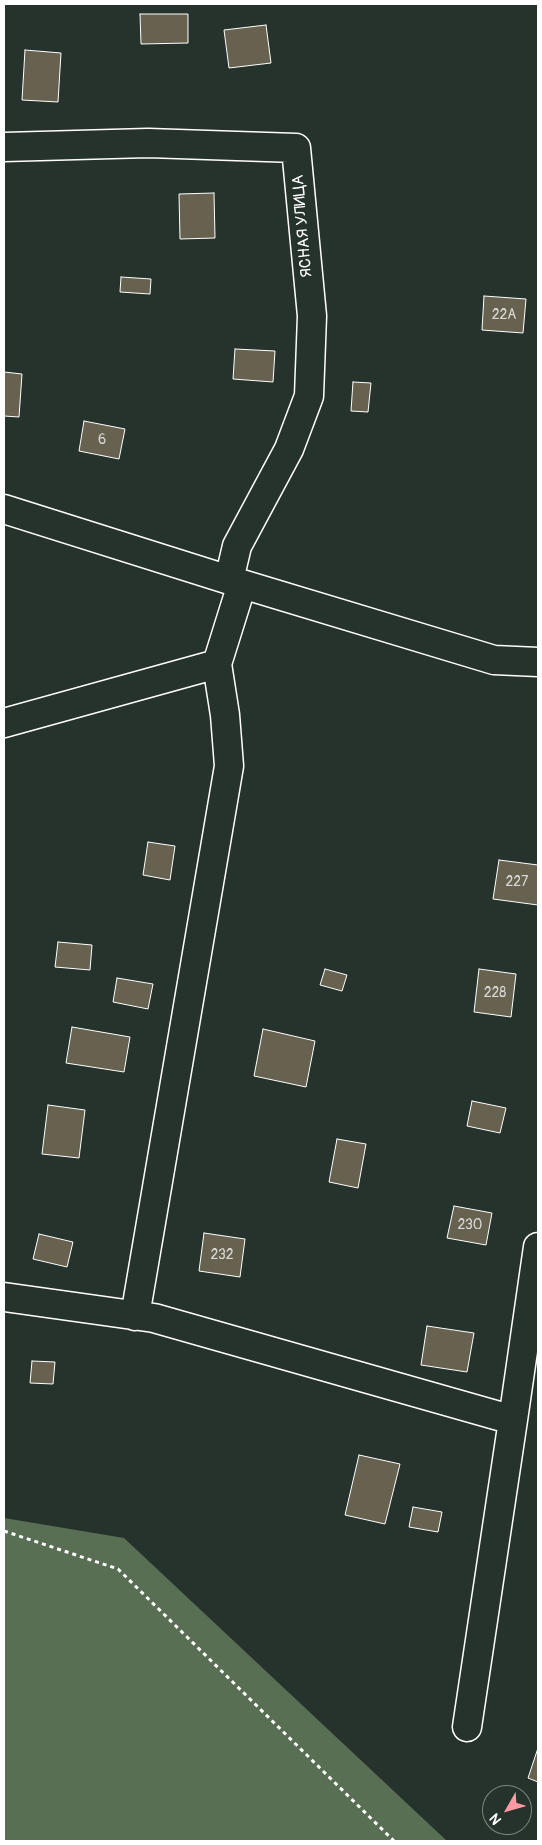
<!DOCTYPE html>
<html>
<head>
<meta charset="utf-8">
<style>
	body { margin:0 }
	#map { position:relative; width:542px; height:1845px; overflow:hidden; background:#26332d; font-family:Pangolin,sans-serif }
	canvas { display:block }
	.frame { position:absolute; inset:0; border:5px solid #fff; pointer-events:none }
	.north { position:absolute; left:482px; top:1785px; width:50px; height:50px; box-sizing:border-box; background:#26332d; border:1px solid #7d8581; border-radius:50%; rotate:232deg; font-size:14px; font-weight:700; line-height:20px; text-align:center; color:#fff }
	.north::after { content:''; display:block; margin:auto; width:18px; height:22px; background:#ff9aa2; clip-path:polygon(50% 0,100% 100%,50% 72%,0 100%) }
</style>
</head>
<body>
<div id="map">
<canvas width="542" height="1845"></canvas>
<div class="frame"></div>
<div class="north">N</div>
</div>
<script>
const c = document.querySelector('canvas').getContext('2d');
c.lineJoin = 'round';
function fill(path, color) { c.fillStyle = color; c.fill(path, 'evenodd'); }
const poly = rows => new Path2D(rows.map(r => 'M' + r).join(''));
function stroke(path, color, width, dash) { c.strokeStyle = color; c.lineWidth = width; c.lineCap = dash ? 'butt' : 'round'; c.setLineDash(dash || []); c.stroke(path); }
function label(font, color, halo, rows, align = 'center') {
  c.font = font + ' Pangolin,sans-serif'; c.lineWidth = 4; c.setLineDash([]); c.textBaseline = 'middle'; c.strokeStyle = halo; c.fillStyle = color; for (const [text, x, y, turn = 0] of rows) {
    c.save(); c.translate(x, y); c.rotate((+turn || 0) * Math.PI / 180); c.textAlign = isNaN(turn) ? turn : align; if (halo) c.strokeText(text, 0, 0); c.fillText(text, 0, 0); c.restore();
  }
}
fill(poly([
	[4,1518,124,1538,447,1841,4,1841]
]), '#596f53');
const building = poly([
	[140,14,188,14,188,43,141,44,140,14],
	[266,25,271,63,229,68,224,30,266,25],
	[25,50,61,53,58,102,22,100,25,50],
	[214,193,215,238,180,239,179,194,214,193],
	[121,277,151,279,150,294,120,292,121,277],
	[484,296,526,299,523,333,482,330,484,296],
	[235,349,275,351,273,382,233,379,235,349],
	[4,372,22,374,19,417,4,416,4,372],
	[353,382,371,383,368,412,351,411,353,382],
	[84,421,125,429,119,459,79,451,84,421],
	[148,842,175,846,170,880,143,875,148,842],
	[499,860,538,865,538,905,493,899,499,860],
	[58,942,92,945,90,970,55,967,58,942],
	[325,969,347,975,342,991,320,985,325,969],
	[479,969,516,974,511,1017,474,1012,479,969],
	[117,978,153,984,148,1009,113,1002,117,978],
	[72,1027,130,1037,124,1072,66,1063,72,1027],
	[263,1029,315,1041,306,1087,254,1076,263,1029],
	[472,1101,506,1108,500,1133,467,1126,472,1101],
	[48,1105,85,1110,79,1158,42,1154,48,1105],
	[337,1139,366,1144,358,1188,329,1182,337,1139],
	[454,1206,492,1213,486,1245,447,1238,454,1206],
	[204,1233,245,1239,240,1277,199,1271,204,1233],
	[39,1234,73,1242,67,1267,33,1259,39,1234],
	[427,1326,474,1333,467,1372,421,1365,427,1326],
	[32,1361,55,1362,53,1384,30,1383,32,1361],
	[359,1455,400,1464,385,1524,345,1515,359,1455],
	[413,1507,442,1512,438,1532,409,1527,413,1507],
	[538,1748,538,1782,528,1778,538,1748]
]);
fill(building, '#676250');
stroke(building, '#fff', 1);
const minor = poly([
	[4,147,148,143,296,148,312,316,309,396,289,449,237,546,229,580],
	[4,509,242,584,494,660,538,662],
	[4,723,217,664,242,584],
	[4,1297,154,1318,513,1420,538,1247],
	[135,1316,229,766,225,715,217,664],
	[467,1727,513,1420]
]);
stroke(minor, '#fff', 31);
stroke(poly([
	[4,1531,118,1569,394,1841]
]), '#fff', 3, [4, 4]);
stroke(minor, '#26332d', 28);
label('14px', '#d9d8d3', null, [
	["22А",504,315],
	["6",102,440],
	["227",517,882],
	["228",495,993],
	["230",470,1225],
	["232",222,1255]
]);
label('16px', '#fff', '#26332d', [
	["ЯСНАЯ УЛИЦА",303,226,-95]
]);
</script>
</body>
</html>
